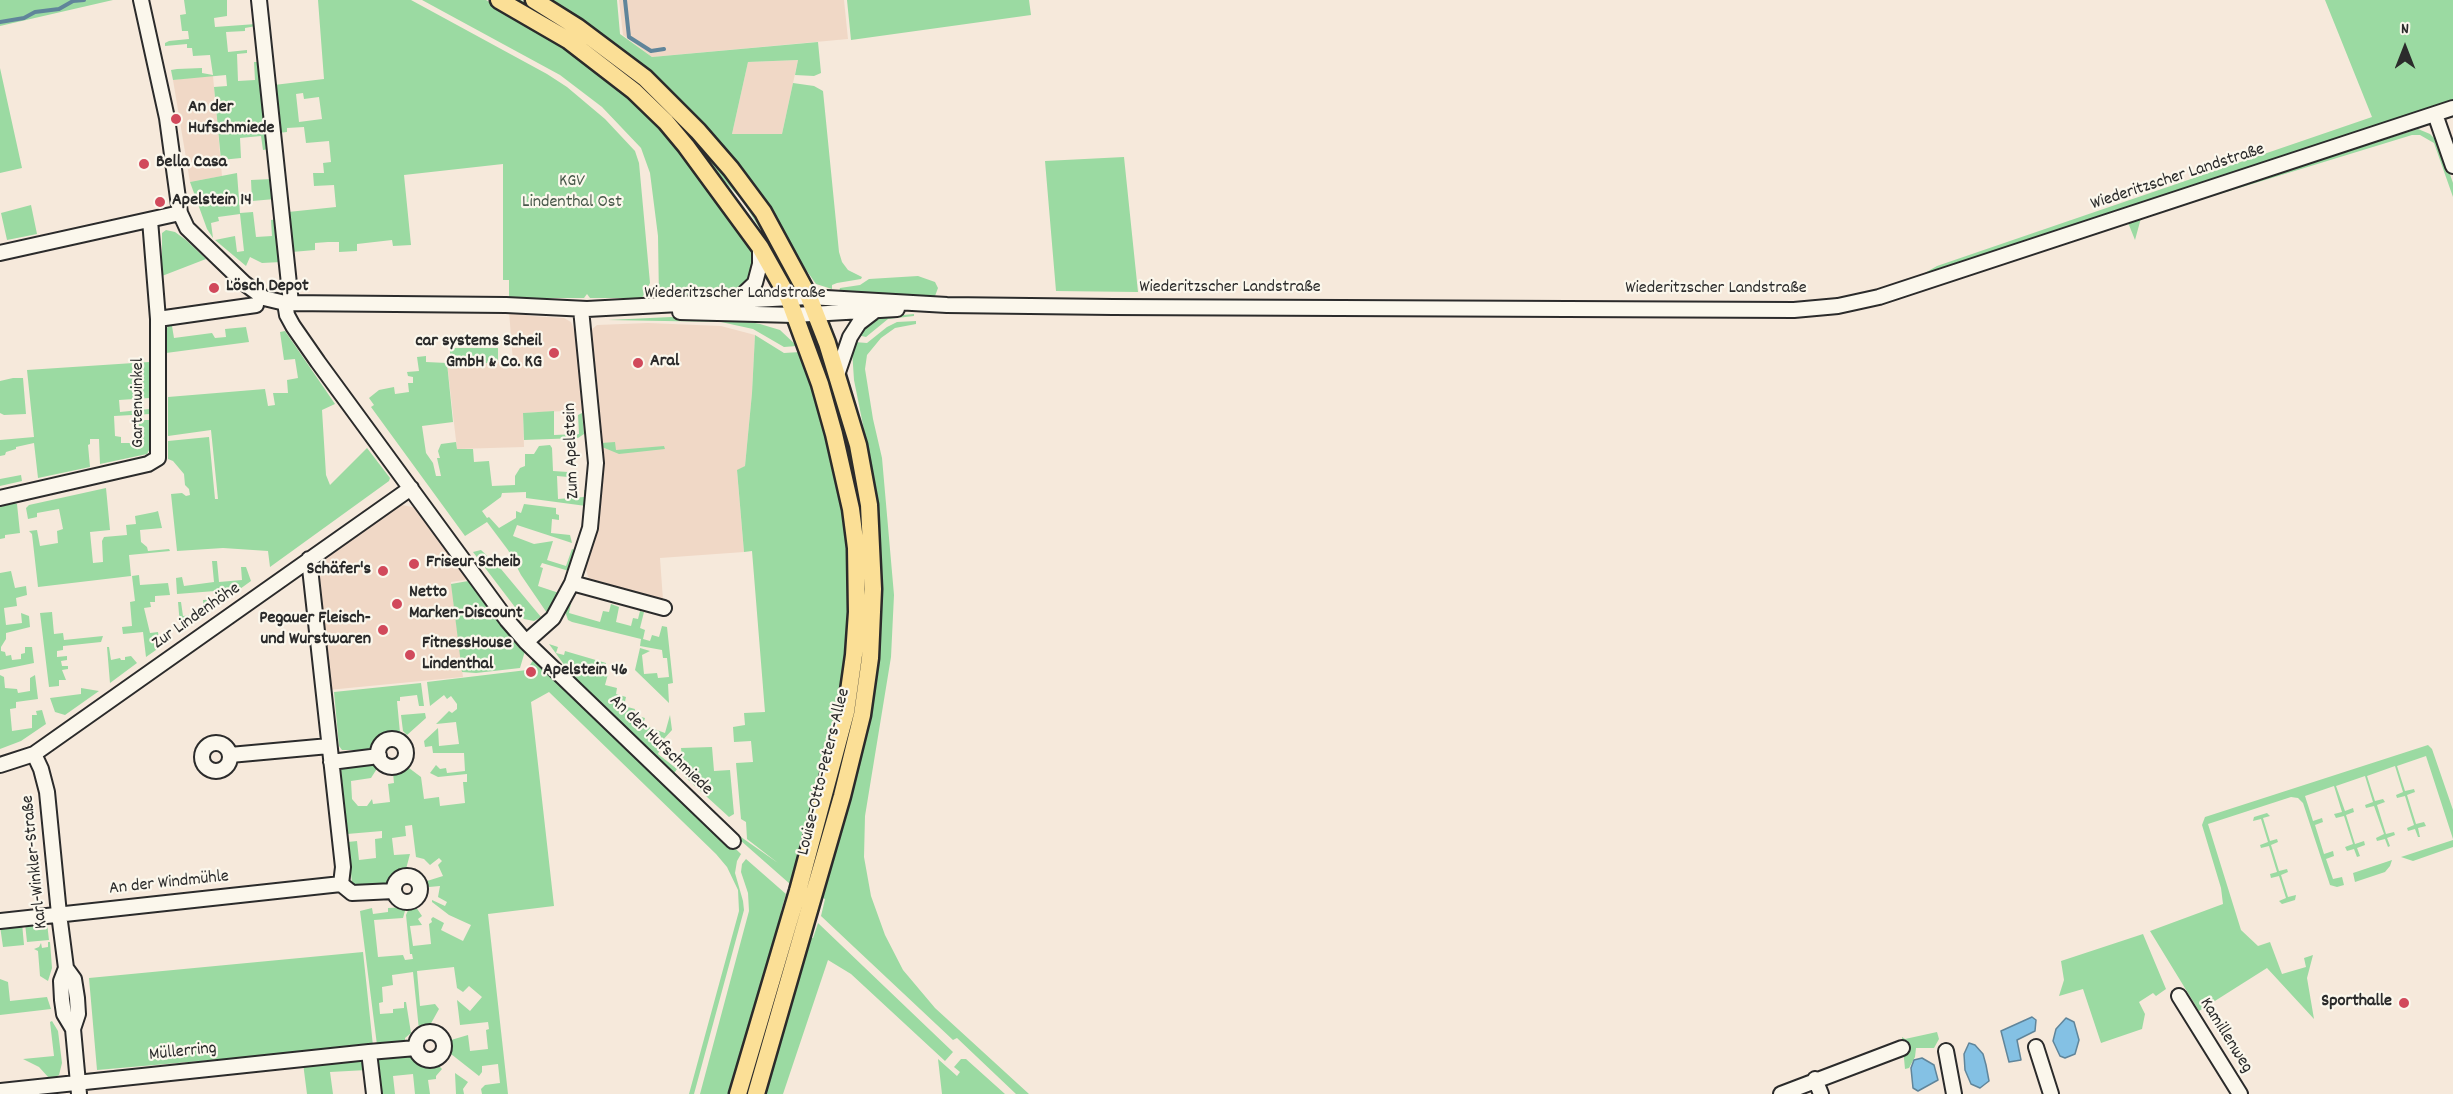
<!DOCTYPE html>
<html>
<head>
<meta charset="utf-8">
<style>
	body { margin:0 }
	#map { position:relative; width:2453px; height:1094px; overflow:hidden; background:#f6e9db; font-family:Dekko,sans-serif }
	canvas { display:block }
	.north { position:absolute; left:2375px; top:18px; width:60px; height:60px; -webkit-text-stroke:4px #fbf7ec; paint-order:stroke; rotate:0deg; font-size:16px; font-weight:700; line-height:24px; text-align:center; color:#2b2b2b }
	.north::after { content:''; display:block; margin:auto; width:21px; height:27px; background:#2b2b2b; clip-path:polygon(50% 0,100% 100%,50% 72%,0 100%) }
</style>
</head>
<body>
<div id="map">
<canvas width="2453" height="1094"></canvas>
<div class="north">N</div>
</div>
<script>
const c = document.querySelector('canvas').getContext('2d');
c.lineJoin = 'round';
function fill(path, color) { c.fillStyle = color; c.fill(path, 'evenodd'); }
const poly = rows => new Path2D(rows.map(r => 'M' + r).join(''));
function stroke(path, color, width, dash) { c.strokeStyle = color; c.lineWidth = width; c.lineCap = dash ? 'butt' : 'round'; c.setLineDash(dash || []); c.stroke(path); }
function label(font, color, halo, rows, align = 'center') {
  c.font = font + ' Dekko,sans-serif'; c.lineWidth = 4.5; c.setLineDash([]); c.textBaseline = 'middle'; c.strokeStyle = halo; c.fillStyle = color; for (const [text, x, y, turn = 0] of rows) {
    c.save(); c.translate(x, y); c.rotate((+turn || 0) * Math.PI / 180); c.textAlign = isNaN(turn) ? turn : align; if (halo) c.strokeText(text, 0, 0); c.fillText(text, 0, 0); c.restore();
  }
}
fill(poly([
	[619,0,844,0,848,39,652,57,623,35],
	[798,60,782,134,732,134,748,62],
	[202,76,213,76,222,176,190,182,173,80],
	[509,311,531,316,564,318,571,322,577,337,585,410,523,413,524,447,457,449,447,363,513,362],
	[648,323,721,326,755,335,752,393,745,466,737,471,744,552,660,558,663,600,594,583,588,577,586,569,598,515,602,477,588,344,591,330,597,325],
	[402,505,417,508,470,576,465,580,451,582,463,677,328,690,316,573,317,565,320,558,366,525]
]), '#f0d8c6');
fill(poly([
	[0,0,113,0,0,26],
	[184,0,227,0,227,16,214,18,215,27,256,24,256,26,245,28,245,31,226,32,228,52,247,50,247,53,237,54,238,81,255,80,254,62,259,62,268,149,263,150,261,136,240,138,241,158,221,160,214,87,227,86,226,75,173,80,171,70,177,69,202,68,202,73,213,75,210,55,193,56,192,48,187,48,187,44,165,46,165,43,169,41,189,39,188,31,182,31,180,15,186,14],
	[318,0,411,0,547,74,567,87,605,119,635,151,639,163,650,283,642,298,590,298,587,294,584,298,509,298,509,280,503,280,503,164,404,175,411,245,393,246,392,240,357,244,357,251,339,252,339,242,328,242,315,243,315,250,292,252,288,212,336,207,334,185,314,186,313,173,324,173,323,163,331,162,329,141,306,143,304,127,287,128,287,132,278,133,274,85,324,79],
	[303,93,304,99,319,97,322,119,299,122,296,94],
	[422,0,486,0,548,35,620,88,673,139,722,206,752,250,754,256,753,277,737,292,729,294,659,299,658,236,650,173,641,148,602,107,560,75],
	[516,0,521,0,536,8,588,42,660,101,722,168,760,221,791,279,742,200,715,171,679,125,574,35],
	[549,0,617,0,620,34,652,57,818,42,821,73,814,76,795,75,798,60,748,62,732,134,782,134,793,83,814,86,823,91,839,252,842,262,848,270,862,277,861,279,837,283,832,285,832,289,816,284,804,267,769,207,738,165,699,119,651,73,609,39],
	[847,0,1029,0,1031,15,851,40],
	[2325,0,2453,0,2453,101,1916,278,1937,266,2372,117],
	[0,68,22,168,0,173],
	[2418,129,2430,134,2439,143,2453,183,2453,197,2434,143,2420,135,2412,135,2141,218,2135,240,2127,220],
	[1124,157,1138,292,1056,291,1045,161],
	[237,173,240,213,253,212,256,237,272,236,271,220,277,219,281,262,262,263,250,257,246,266,215,240,235,236,237,252,244,251,240,214,218,217,219,221,211,223,213,238,207,229,190,182],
	[272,179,275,199,252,201,251,180],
	[31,205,37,234,7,240,1,213],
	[166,230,175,232,186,240,206,259,162,276,162,233],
	[918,276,935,282,938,288,935,296,839,291,840,288,860,285,869,279],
	[914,314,914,316,888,319,866,337,857,335,862,329,881,317],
	[671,317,734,319,760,324,780,330,797,346,784,347,753,329,721,322,608,320],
	[916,321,916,324,895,328,881,338,867,355,865,369,873,419,882,458,894,595,891,657,865,816,864,857,871,896,885,935,903,970,935,1008,1029,1094,1016,1094,957,1038,953,1040,821,916,825,899,821,897,867,729,877,674,881,613,879,526,874,480,854,380,852,350,854,342,867,343,887,327,897,322],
	[168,326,172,326,174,338,212,333,215,338,226,337,225,329,246,327,249,342,166,353,166,330],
	[285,331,335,404,322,410,326,475,330,485,367,448,390,478,389,481,270,567,268,551,223,548,177,551,171,494,182,493,186,496,190,495,189,489,185,485,184,474,173,461,168,459,168,441,209,437,215,499,218,499,211,430,168,436,168,397,265,389,268,406,275,405,273,393,288,393,287,380,298,378,295,359,284,360,280,332],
	[755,335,784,353,800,352,819,404,846,513,851,607,843,689,825,773,790,884,740,840,741,837,778,863,747,839,746,822,741,819,736,763,753,762,751,741,734,742,733,727,745,725,744,713,765,712,752,551,744,552,737,470,745,466,752,393],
	[818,345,858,473,867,537,869,585,865,655,853,730,806,899,803,896,849,732,860,674,864,618,865,566,859,511,838,420,814,347],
	[450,348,498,348,498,363,450,363],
	[426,356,426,362,447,363,453,422,422,426,426,453,433,463,436,476,441,476,437,458,440,458,438,451,441,444,456,442,457,449,473,449,474,462,489,461,492,486,515,485,515,476,520,468,525,466,525,454,534,454,539,446,550,445,552,448,553,471,568,472,568,477,557,476,558,499,584,497,584,490,587,490,586,506,526,498,526,492,502,493,501,497,482,511,487,518,489,517,499,528,516,518,516,511,521,513,524,504,556,508,556,514,559,515,559,520,552,519,551,533,570,535,572,543,517,525,513,536,534,544,553,541,547,560,566,566,572,549,577,551,569,571,542,563,540,567,543,568,538,586,559,593,547,613,521,575,508,550,487,522,465,536,371,407,374,405,369,398,379,390,394,387,395,394,409,392,408,383,413,383,413,377,408,376,407,372,419,371,417,357],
	[149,362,149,398,119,400,120,412,150,409,150,414,114,416,115,436,121,437,121,443,143,443,142,426,139,426,138,420,150,420,150,448,147,454,100,464,99,439,90,439,90,444,88,445,90,467,38,478,34,443,16,447,16,449,6,452,5,455,0,456,0,440,34,437,27,370],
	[13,378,23,378,26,414,4,415,0,413,0,381],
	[554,411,554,435,579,434,578,415,582,413,584,434,578,438,524,440,523,413],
	[615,442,616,450,664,446,665,449,619,454,602,447,601,443],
	[21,475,22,481,0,486,0,479],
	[106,488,110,530,90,532,93,563,103,562,102,541,104,537,127,535,126,525,136,524,135,516,155,512,158,511,162,528,140,530,141,542,147,547,148,551,169,549,170,551,129,555,131,576,38,587,32,534,29,531,37,530,40,546,58,543,57,531,63,529,59,509,37,513,37,517,28,519,26,508,29,505],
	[14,503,17,504,20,533,5,535,5,538,0,539,0,507],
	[481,550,501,569,541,617,534,621,524,619,473,552],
	[212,561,217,561,219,582,242,580,241,567,246,567,251,581,183,630,180,625,178,602,181,602,183,616,193,615,194,610,204,609,203,600,216,599,215,591,177,594,176,578,182,577,184,586,214,582],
	[11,571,15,588,26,586,27,595,16,598,17,606,4,608,6,625,22,623,21,613,29,616,30,627,6,633,6,639,1,647,1,651,5,652,6,656,11,655,12,660,21,659,21,654,25,653,25,647,32,647,34,663,0,670,0,573],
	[139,575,140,585,168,583,170,595,155,596,155,602,150,602,151,607,144,608,150,633,158,632,159,639,173,638,146,657,143,632,123,634,122,627,132,626,130,602,135,601,132,576],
	[474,580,525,651,520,668,476,673,462,672,451,584],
	[571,603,569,613,600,622,603,611,609,612,611,604,619,607,616,622,631,626,633,618,638,619,640,611,644,612,640,628,645,630,643,639,650,641,652,635,659,637,662,626,667,627,673,683,668,684,669,703,635,670,640,648,650,651,642,655,644,674,657,673,658,678,669,677,667,658,663,658,662,650,640,646,641,639,572,622,568,620,565,611],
	[52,612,54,634,63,633,64,640,103,636,101,642,63,646,63,650,57,651,57,657,67,656,67,660,61,661,62,666,68,666,68,669,62,670,66,680,59,680,59,686,49,687,40,613],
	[549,644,558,647,556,653,564,655,565,651,606,663,604,673,608,674,605,685,617,688,616,694,626,697,624,706,635,709,634,715,645,718,643,725,665,733,670,715,672,730,661,742,662,744,658,754,677,769,673,775,567,675,568,670],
	[107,647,109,647,111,660,120,658,121,660,125,660,125,657,131,656,137,663,110,683],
	[535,657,741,854,737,861,735,873,743,901,744,910,694,1094,689,1094,739,911,738,890,727,867,716,854,549,692,531,702,554,906,488,914,508,1094,482,1094,481,1089,485,1085,500,1083,498,1064,482,1066,482,1072,479,1076,451,1054,451,1040,468,1035,470,1051,488,1049,486,1030,489,1029,488,1022,460,1025,457,1000,470,1011,482,997,469,986,463,992,457,988,454,967,417,971,420,1006,435,1004,439,1009,429,1027,419,1030,413,972,392,975,393,985,382,987,383,1002,379,1003,380,1014,393,1013,393,1009,404,1008,404,1002,406,1002,411,1033,405,1038,405,1042,377,1045,360,911,372,908,373,914,388,912,388,908,406,907,403,918,374,920,378,957,403,955,405,960,413,959,412,954,410,954,406,915,409,908,416,907,422,916,418,919,422,925,410,926,413,946,431,944,429,924,432,922,431,919,433,917,444,923,441,930,463,941,471,925,449,915,432,902,432,900,445,906,447,902,438,897,440,886,429,887,427,881,443,876,438,865,442,861,439,858,430,865,424,859,416,857,412,825,405,826,406,836,392,838,394,855,410,854,406,869,397,872,386,884,377,886,359,886,352,883,348,842,357,841,359,860,376,858,375,839,382,838,382,831,347,834,341,770,346,765,367,763,378,767,371,778,351,781,352,799,358,806,367,806,372,799,373,804,390,802,388,784,394,783,393,773,401,772,409,768,421,777,424,799,439,797,440,806,465,803,463,782,467,782,467,774,438,777,430,773,436,765,440,769,446,768,447,773,465,771,464,753,433,753,432,746,425,747,424,741,438,728,439,746,459,744,456,722,436,724,449,711,452,713,457,709,457,704,451,696,447,699,444,695,430,706,427,682,527,670],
	[0,675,4,677,5,688,17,689,18,693,30,691,30,678,35,675,38,699,16,702,16,708,10,709,12,731,32,728,32,715,37,715,36,711,42,710,46,724,21,741,0,749],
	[421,683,424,706,419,706,417,695,400,697,400,701,397,701,400,733,384,737,371,750,342,750,339,746,334,692],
	[81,688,99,691,65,715,55,712,50,698,81,694],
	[425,713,426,718,407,735,403,731,401,715],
	[2428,745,2432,749,2453,810,2453,839,2426,756,2397,766,2405,791,2414,789,2415,792,2407,795,2416,824,2424,822,2426,826,2418,828,2420,837,2418,837,2415,829,2408,831,2407,828,2414,825,2405,796,2397,798,2396,795,2403,792,2395,766,2367,776,2375,801,2383,799,2385,802,2377,805,2386,834,2394,832,2395,835,2387,838,2390,846,2388,847,2385,839,2377,841,2376,838,2384,834,2374,806,2366,808,2365,805,2373,802,2365,776,2336,786,2345,811,2353,808,2354,812,2346,815,2355,844,2364,841,2365,845,2357,848,2360,856,2357,857,2354,849,2347,851,2345,847,2353,844,2344,816,2336,818,2334,814,2342,812,2334,786,2305,796,2313,821,2322,818,2323,822,2315,825,2324,854,2333,851,2334,856,2326,859,2333,879,2342,877,2344,885,2337,887,2330,885,2303,803,2298,798,2291,797,2208,824,2241,930,2258,946,2270,942,2282,974,2306,967,2304,958,2313,955,2307,978,2314,1019,2267,968,2199,1011,2150,931,2223,904,2221,888,2202,825,2205,817],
	[712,747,714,771,730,770,734,814,729,817,684,776,681,748],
	[2267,813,2270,816,2263,818,2270,841,2277,839,2278,842,2271,845,2279,871,2287,869,2288,872,2281,875,2288,897,2296,895,2295,900,2282,904,2279,901,2286,898,2279,876,2271,878,2270,874,2277,872,2269,846,2261,848,2260,845,2268,842,2261,819,2253,821,2254,817],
	[2453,840,2453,847,2413,861,2401,857],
	[746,859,786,894,781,911,785,912,732,1094,700,1094,749,911,748,893,741,872,742,864],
	[2392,860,2390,866,2385,872,2355,882,2353,873],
	[22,923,24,945,3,947,0,926],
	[25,923,47,923,49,940,27,942],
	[818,923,953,1052,945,1061,851,974,828,960,783,1094,764,1094,810,937,813,938],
	[2143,934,2166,989,2156,996,2153,993,2139,1002,2145,1014,2142,1029,2101,1043,2083,989,2059,996,2064,980,2061,961],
	[48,942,50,942,52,968,48,981,40,976,38,951,34,949,39,947,41,943,42,948,48,947],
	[363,952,373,1046,97,1070,89,978],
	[0,979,8,982,10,1001,47,997,51,1009,0,1015],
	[52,1021,58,1031,62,1063,59,1075,53,1078,49,1078,39,1067,23,1059,54,1056,50,1022],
	[1937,1032,1939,1039,1934,1048,1916,1048,1915,1057,1909,1068,1905,1069,1902,1037,1905,1039],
	[409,1054,422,1064,438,1065,442,1069,436,1076,436,1079,428,1080,430,1094,415,1094,413,1074,393,1076,395,1094,381,1094,378,1061,386,1055],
	[350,1058,361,1062,367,1070,330,1072,333,1094,307,1094,303,1063,318,1062,323,1065,345,1063],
	[938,1059,957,1076,960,1072,954,1067,961,1059,966,1059,1005,1094,942,1094],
	[455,1073,468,1082,463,1089,464,1094,456,1094]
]), '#9bdaa2');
const water = poly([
	[2032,1017,2036,1020,2035,1031,2017,1040,2021,1060,2009,1062,2001,1031,2032,1017],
	[2066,1018,2074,1022,2079,1040,2075,1054,2065,1058,2060,1056,2053,1041,2056,1029,2066,1018],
	[1969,1043,1975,1045,1983,1054,1986,1065,1989,1081,1980,1088,1971,1084,1965,1070,1964,1054,1969,1043],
	[1922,1058,1934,1065,1938,1080,1918,1091,1913,1088,1911,1068,1914,1060,1922,1058]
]);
fill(water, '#84c1e4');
stroke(water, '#60859a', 1.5);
stroke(poly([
	[625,0,629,37,651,51,664,49],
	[0,22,24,18,35,12,59,9,73,1,84,0]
]), '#60859a', 4);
const minor = poly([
	[141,0,167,118,180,213,187,228,244,283,264,298,285,303,506,305,587,309,809,297,947,305,1113,307,1794,310,1838,306,1879,297,2453,108],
	[259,0,291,303],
	[2435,114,2453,166],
	[0,253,180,213],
	[737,300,755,283,760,264,760,247],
	[285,303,287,315,293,326,318,362,507,620,526,642,733,841],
	[680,312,794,315,897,309],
	[158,319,256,305],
	[837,375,850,337,859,323,876,310],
	[0,498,148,464,158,458,158,319,150,220],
	[309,559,343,867,341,884],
	[572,583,664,608],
	[526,642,553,618,572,583,590,528,596,463,581,309],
	'378 753a14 14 0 1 1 28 0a14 14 0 1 1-28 0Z',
	'202 757a14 14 0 1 1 28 0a14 14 0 1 1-28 0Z',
	[34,754,41,769,47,792,59,914,66,968,74,979,77,998,78,1014,73,1029,79,1094],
	[230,755,329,746],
	[331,762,379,756],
	[0,765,34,754,411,488],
	'394 889a13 13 0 1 1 26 0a13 13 0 1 1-26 0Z',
	[0,921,341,884,352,893,394,891],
	[66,968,61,981,62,1000,64,1014,73,1029],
	[2179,996,2240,1094],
	'416 1046a14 14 0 1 1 28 0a14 14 0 1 1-28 0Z',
	[2036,1047,2051,1094],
	[1946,1051,1954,1094],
	[369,1052,416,1048],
	[1815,1079,1821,1094],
	[0,1091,369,1052,374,1094],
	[1781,1094,1902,1048]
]);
const major = poly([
	[499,0,568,40,634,91,666,122,686,146,760,247,788,297,820,384,834,434,851,509,856,548,857,612,854,655,846,712,798,891,738,1094],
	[534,0,577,27,645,78,698,131,731,169,763,212,809,297,827,343,858,445,869,505,873,589,870,658,862,715,842,796,756,1094]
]);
stroke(minor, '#2b2b2b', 18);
stroke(major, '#2b2b2b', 21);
stroke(minor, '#fbf7ec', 14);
stroke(major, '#fbdf96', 16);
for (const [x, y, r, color] of [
	[176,119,6,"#d1495b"],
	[144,164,6,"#d1495b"],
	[160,202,6,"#d1495b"],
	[214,288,6,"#d1495b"],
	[554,353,6,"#d1495b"],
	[638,363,6,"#d1495b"],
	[414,564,6,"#d1495b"],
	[383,571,6,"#d1495b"],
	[397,604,6,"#d1495b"],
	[383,630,6,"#d1495b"],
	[410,655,6,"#d1495b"],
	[531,672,6,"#d1495b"],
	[2404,1003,6,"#d1495b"]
]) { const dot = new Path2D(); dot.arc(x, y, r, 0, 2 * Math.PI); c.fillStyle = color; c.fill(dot); stroke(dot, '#fbf7ec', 2); }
label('bold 18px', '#2b2b2b', '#fbf7ec', [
	["An der",188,109],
	["Hufschmiede",188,130],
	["Bella Casa",156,164],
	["Apelstein 14",172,202],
	["Lösch Depot",226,288],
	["car systems Scheil",542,343,"right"],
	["GmbH & Co. KG",542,364,"right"],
	["Aral",650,363],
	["Friseur Scheib",426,564],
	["Schäfer's",371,571,"right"],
	["Netto",409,594],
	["Marken-Discount",409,615],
	["Pegauer Fleisch-",371,620,"right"],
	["und Wurstwaren",371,641,"right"],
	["FitnessHouse",422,645],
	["Lindenthal",422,666],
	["Apelstein 46",543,672],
	["Sporthalle",2392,1003,"right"]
], 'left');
label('18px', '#2b2b2b', '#fbf7ec', [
	["Wiederitzscher Landstraße",2178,178,-18],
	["Wiederitzscher Landstraße",1230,289],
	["Wiederitzscher Landstraße",1716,290],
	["Wiederitzscher Landstraße",735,295],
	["Gartenwinkel",140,403,-90],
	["Zum Apelstein",573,451,-92],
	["Zur Lindenhöhe",197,617,-35],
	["An der Hufschmiede",660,746,44],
	["Louise-Otto-Peters-Allee",825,772,-76],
	["Karl-Winkler-Straße",36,862,-96],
	["An der Windmühle",169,884,-6],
	["Kamillenweg",2225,1036,58],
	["Müllerring",183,1053,-6]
]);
label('18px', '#475749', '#fbf7ec', [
	["KGV",572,183],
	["Lindenthal Ost",572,204]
]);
</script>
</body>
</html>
